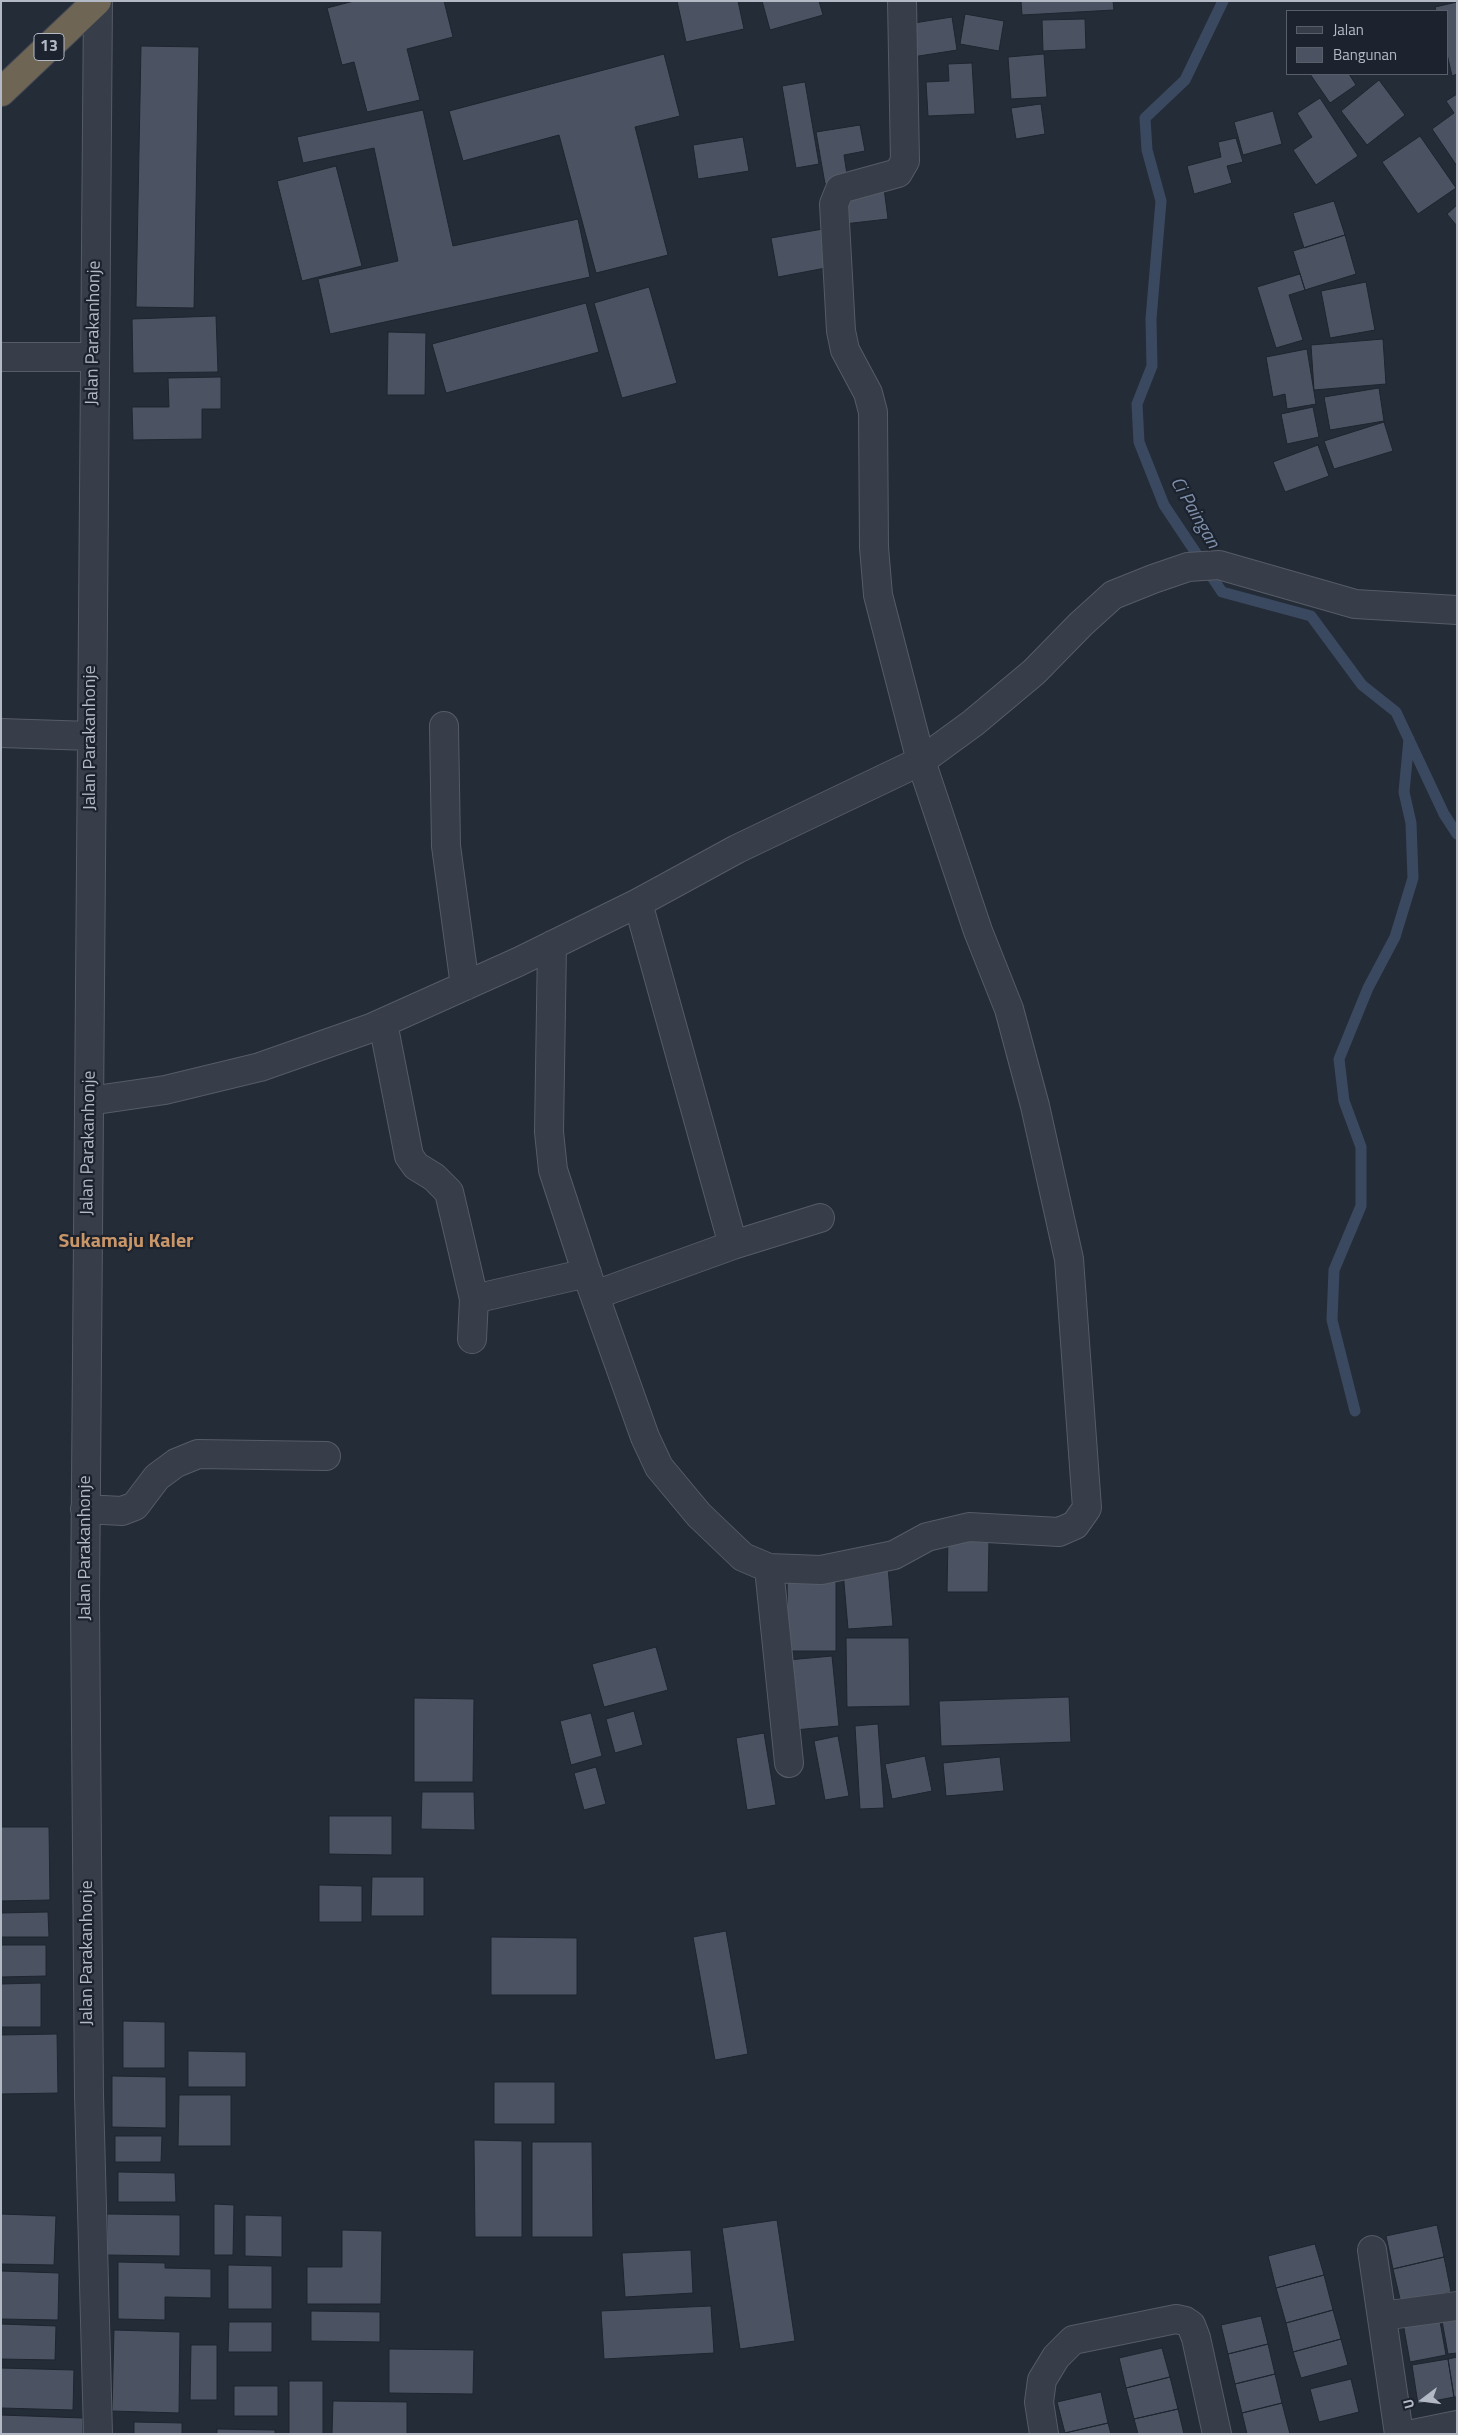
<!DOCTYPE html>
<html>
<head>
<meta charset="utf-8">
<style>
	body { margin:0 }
	#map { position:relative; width:1458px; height:2435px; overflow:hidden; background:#242c38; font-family:"Titillium Web",sans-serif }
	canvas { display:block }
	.frame { position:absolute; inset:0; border:2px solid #b3b9c5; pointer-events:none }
	.legend { position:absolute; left:1286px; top:10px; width:162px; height:65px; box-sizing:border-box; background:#1d232e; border:1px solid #595f6a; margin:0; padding:6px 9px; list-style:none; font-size:15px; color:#b3b9c5 }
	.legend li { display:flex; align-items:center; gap:10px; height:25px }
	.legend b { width:25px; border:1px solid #595f6a }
	.north { position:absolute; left:1398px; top:2375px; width:50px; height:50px; -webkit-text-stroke:4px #1d232e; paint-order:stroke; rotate:255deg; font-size:14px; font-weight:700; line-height:20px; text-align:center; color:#b3b9c5 }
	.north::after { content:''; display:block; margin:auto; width:18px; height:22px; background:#b3b9c5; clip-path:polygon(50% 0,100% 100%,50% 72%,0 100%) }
</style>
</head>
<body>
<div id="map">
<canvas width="1458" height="2435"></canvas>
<div class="frame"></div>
<ul class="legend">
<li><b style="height:6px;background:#383e49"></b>Jalan</li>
<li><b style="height:14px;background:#4b5362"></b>Bangunan</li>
</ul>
<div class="north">U</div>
</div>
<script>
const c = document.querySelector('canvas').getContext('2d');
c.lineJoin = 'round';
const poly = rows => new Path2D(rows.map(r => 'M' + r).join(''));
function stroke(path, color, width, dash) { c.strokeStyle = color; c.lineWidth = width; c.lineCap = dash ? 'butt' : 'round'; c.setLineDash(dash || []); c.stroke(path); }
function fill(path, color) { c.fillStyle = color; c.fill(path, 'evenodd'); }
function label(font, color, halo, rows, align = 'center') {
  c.font = font + ' "Titillium Web",sans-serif'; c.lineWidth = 4.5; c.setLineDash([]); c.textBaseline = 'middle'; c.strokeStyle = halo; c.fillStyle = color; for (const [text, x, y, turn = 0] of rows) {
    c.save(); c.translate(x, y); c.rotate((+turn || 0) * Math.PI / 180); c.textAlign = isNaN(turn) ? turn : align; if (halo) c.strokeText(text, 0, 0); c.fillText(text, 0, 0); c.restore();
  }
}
stroke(poly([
	[1223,1,1185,80,1145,118,1147,150,1161,201,1151,319,1152,366,1137,404,1139,442,1164,505,1222,592,1311,616,1362,685,1396,712,1444,814,1457,834],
	[1355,1411,1332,1320,1334,1270,1361,1206,1361,1147,1344,1101,1339,1059,1368,988,1395,937,1413,878,1411,823,1404,792,1409,739]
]), '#3b4960', 11);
const building = poly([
	[354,1,444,1,453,37,407,49,420,100,367,112,354,62,342,65,327,8,354,1],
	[677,1,738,1,744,29,686,42,677,1],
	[762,1,819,1,823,15,770,30,762,1],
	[1021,1,1113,1,1114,10,1022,15,1021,1],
	[1457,2,1457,74,1452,76,1447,54,1447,11,1436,11,1435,7,1457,2],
	[965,14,1004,21,999,51,960,44,965,14],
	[952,17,957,50,906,58,901,25,952,17],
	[1085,19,1086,49,1043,51,1042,20,1085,19],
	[141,46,199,47,194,308,136,307,141,46],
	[664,54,680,116,635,127,668,255,596,273,559,135,463,161,449,111,664,54],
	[1044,54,1047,97,1011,99,1008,57,1044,54],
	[972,63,975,114,928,116,926,82,949,81,948,64,972,63],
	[1310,74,1349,74,1356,85,1330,103,1310,74],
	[1379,80,1405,115,1367,145,1341,111,1379,80],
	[805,82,819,164,796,168,782,86,805,82],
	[1457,94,1457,166,1432,129,1454,113,1446,101,1457,94],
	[1320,98,1358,156,1316,185,1293,150,1312,137,1297,113,1320,98],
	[1041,104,1045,134,1016,139,1011,108,1041,104],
	[423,110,453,246,578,219,590,277,330,334,318,279,398,261,374,148,303,163,297,137,423,110],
	[1273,111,1282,144,1243,155,1234,122,1273,111],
	[860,125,865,151,844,155,848,181,825,184,816,132,860,125],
	[1420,136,1456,188,1418,214,1382,162,1420,136],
	[743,137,749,171,698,179,693,145,743,137],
	[1236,138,1243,162,1227,166,1232,183,1194,194,1187,166,1221,157,1218,142,1236,138],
	[336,166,362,266,302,281,277,181,336,166],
	[884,188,888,219,844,224,840,192,884,188],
	[1334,201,1345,235,1304,248,1293,213,1334,201],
	[1457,205,1457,226,1447,214,1457,205],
	[823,229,831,267,778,277,771,238,823,229],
	[1345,235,1356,274,1305,290,1293,251,1345,235],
	[1300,274,1305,290,1289,295,1303,340,1276,348,1257,287,1300,274],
	[1366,282,1375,330,1330,338,1321,291,1366,282],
	[649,287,677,383,622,398,594,303,649,287],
	[586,303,599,352,446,393,432,344,586,303],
	[216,316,218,372,133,373,132,319,216,316],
	[388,332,426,333,425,395,387,395,388,332],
	[1383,339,1386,384,1314,390,1311,345,1383,339],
	[1307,349,1316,404,1287,409,1285,394,1273,397,1266,357,1307,349],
	[221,377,221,409,202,409,202,439,133,440,132,407,169,407,168,378,221,377],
	[1379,388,1384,421,1330,430,1324,397,1379,388],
	[1313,407,1319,437,1287,444,1281,414,1313,407],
	[1384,422,1393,451,1334,469,1324,441,1384,422],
	[1318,445,1329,476,1285,492,1273,462,1318,445],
	[948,1539,989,1540,988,1592,947,1592,948,1539],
	[888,1567,893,1626,848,1629,843,1571,888,1567],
	[787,1576,836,1576,836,1651,788,1651,787,1576],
	[846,1638,909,1638,910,1706,847,1707,846,1638],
	[656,1647,668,1690,604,1707,592,1664,656,1647],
	[832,1656,839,1726,794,1730,788,1660,832,1656],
	[1069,1697,1071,1742,941,1746,939,1701,1069,1697],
	[414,1698,474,1699,473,1782,414,1782,414,1698],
	[634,1711,643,1745,615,1753,606,1719,634,1711],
	[591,1713,602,1756,571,1765,560,1721,591,1713],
	[878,1724,884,1808,860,1809,855,1726,878,1724],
	[764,1733,776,1805,747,1810,736,1738,764,1733],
	[838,1736,849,1796,825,1800,814,1741,838,1736],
	[925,1756,932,1791,892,1799,885,1764,925,1756],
	[1000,1757,1004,1791,946,1796,943,1763,1000,1757],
	[596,1767,606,1804,584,1810,574,1773,596,1767],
	[422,1792,474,1792,475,1830,421,1829,422,1792],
	[329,1816,392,1816,392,1855,329,1854,329,1816],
	[1,1827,49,1827,50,1900,1,1901,1,1827],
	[372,1877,424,1877,424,1916,371,1916,372,1877],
	[319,1885,362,1886,362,1922,319,1922,319,1885],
	[48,1912,49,1937,1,1937,1,1913,48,1912],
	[726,1931,748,2054,715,2060,693,1937,726,1931],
	[491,1937,577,1938,577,1995,491,1995,491,1937],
	[1,1945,46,1945,46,1976,1,1977,1,1945],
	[41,1983,41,2027,1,2027,1,1984,41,1983],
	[123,2021,165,2022,165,2068,123,2068,123,2021],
	[57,2034,58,2093,1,2094,1,2035,57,2034],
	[188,2051,246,2052,246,2087,188,2087,188,2051],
	[112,2076,166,2077,166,2128,112,2127,112,2076],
	[494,2082,555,2082,555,2124,494,2124,494,2082],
	[179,2095,231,2095,231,2146,178,2146,179,2095],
	[115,2136,162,2136,161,2162,115,2162,115,2136],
	[474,2140,522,2141,522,2237,475,2237,474,2140],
	[532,2142,592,2142,593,2237,532,2237,532,2142],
	[118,2172,175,2173,176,2202,118,2202,118,2172],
	[214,2204,234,2205,233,2255,214,2255,214,2204],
	[1,2214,56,2216,54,2265,1,2264,1,2214],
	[107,2214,180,2215,180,2256,107,2255,107,2214],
	[245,2215,282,2216,282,2257,245,2256,245,2215],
	[777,2220,795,2341,740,2349,722,2228,777,2220],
	[1437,2225,1444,2257,1393,2269,1386,2236,1437,2225],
	[342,2230,382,2231,381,2304,307,2304,307,2267,342,2267,342,2230],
	[1315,2244,1324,2275,1276,2288,1268,2256,1315,2244],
	[691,2250,693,2293,625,2297,622,2253,691,2250],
	[1444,2257,1451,2292,1401,2303,1393,2269,1444,2257],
	[118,2262,165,2263,165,2268,211,2269,211,2298,165,2297,165,2320,118,2319,118,2262],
	[228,2265,272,2266,272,2309,228,2309,228,2265],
	[1,2271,59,2273,58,2320,1,2319,1,2271],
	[1324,2275,1333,2310,1286,2323,1276,2288,1324,2275],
	[711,2306,714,2353,604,2359,601,2311,711,2306],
	[1333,2310,1341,2339,1293,2352,1286,2323,1333,2310],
	[311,2311,380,2312,380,2342,311,2341,311,2311],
	[1457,2312,1457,2353,1448,2354,1441,2315,1457,2312],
	[1261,2316,1268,2344,1228,2354,1221,2325,1261,2316],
	[1439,2316,1446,2355,1410,2362,1403,2323,1439,2316],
	[229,2322,272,2322,272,2352,228,2352,229,2322],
	[1,2324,56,2326,55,2360,1,2359,1,2324],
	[114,2330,180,2332,179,2413,112,2411,114,2330],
	[1341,2339,1348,2365,1301,2378,1293,2352,1341,2339],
	[1268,2344,1275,2374,1235,2384,1228,2354,1268,2344],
	[191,2345,217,2345,217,2400,190,2400,191,2345],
	[1162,2348,1170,2377,1126,2388,1119,2358,1162,2348],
	[389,2349,474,2350,473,2394,389,2393,389,2349],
	[1457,2357,1457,2397,1454,2397,1448,2359,1457,2357],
	[1448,2359,1454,2397,1418,2404,1412,2365,1448,2359],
	[1,2368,74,2370,73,2410,1,2408,1,2368],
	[1275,2374,1282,2403,1242,2413,1235,2384,1275,2374],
	[1170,2377,1178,2409,1134,2419,1126,2388,1170,2377],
	[1351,2379,1359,2412,1319,2422,1310,2389,1351,2379],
	[289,2381,323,2381,323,2434,289,2434,289,2381],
	[234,2386,278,2386,278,2416,234,2416,234,2386],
	[1101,2392,1108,2423,1065,2433,1057,2402,1101,2392],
	[333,2401,407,2402,407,2434,332,2434,333,2401],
	[1282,2403,1290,2434,1247,2434,1242,2413,1282,2403],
	[1178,2409,1184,2434,1138,2434,1134,2419,1178,2409],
	[1,2415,83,2418,83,2434,1,2434,1,2415],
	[134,2422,182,2423,182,2434,134,2434,134,2422],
	[1108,2423,1111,2434,1065,2434,1065,2433,1108,2423],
	[217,2429,275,2430,275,2434,217,2434,217,2429]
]);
fill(building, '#4b5362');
stroke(building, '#1f2530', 1);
const street = poly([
	[1,357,94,357],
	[444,726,446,846,465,986],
	[1,733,91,736],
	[638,903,733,1245,820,1218],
	[552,945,549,1132,553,1170,588,1277,645,1437,659,1467,699,1515,743,1557,769,1568,821,1570,894,1555,927,1537,969,1527,1059,1532,1075,1525,1087,1508,1069,1259,1035,1106,1009,1009,978,931,921,761,878,595,874,547,873,412,868,393,845,350,841,331,834,204,840,189,898,173,905,161,902,1],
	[383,1023,409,1156,416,1166,434,1177,449,1192,474,1299,587,1273],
	[89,1101,165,1090,260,1067,371,1028,518,962,638,903,737,849,921,761,973,723,1034,672,1081,624,1113,595,1153,579,1188,567,1219,565,1355,604,1457,610],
	[595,1295,733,1245],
	[472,1339,474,1299],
	[85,1509,122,1511,135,1506,157,1477,176,1463,198,1454,326,1456],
	[769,1568,789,1763],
	[1372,2250,1399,2434],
	[1382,2316,1457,2306],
	[98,2434,89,2095,85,1604,98,1],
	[1044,2434,1039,2402,1042,2380,1056,2357,1073,2340,1176,2319,1185,2321,1191,2325,1196,2338,1217,2434],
	[1413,2434,1457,2425]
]);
const highway = poly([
	[1,92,97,1]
]);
stroke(street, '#565c67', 30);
stroke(highway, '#434954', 30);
stroke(street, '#383e49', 28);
stroke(highway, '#6e6555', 28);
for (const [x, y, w] of [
	[49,47,30]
]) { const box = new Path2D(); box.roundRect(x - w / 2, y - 13.5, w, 27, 4); c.fillStyle = '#1d232e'; c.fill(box); stroke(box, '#b3b9c5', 1); }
label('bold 16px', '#b3b9c5', null, [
	["13",49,47]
]);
label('18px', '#b3b9c5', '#1d232e', [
	["Jalan Parakanhonje",94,333,-89],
	["Jalan Parakanhonje",91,738,-90],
	["Jalan Parakanhonje",89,1143,-89],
	["Jalan Parakanhonje",86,1548,-90],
	["Jalan Parakanhonje",88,1953,-90]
]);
label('italic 19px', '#7d8faa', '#1d232e', [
	["Ci Paingan",1194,513,60]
]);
label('bold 20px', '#c99669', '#1d232e', [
	["Sukamaju Kaler",126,1242]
]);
</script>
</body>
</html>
